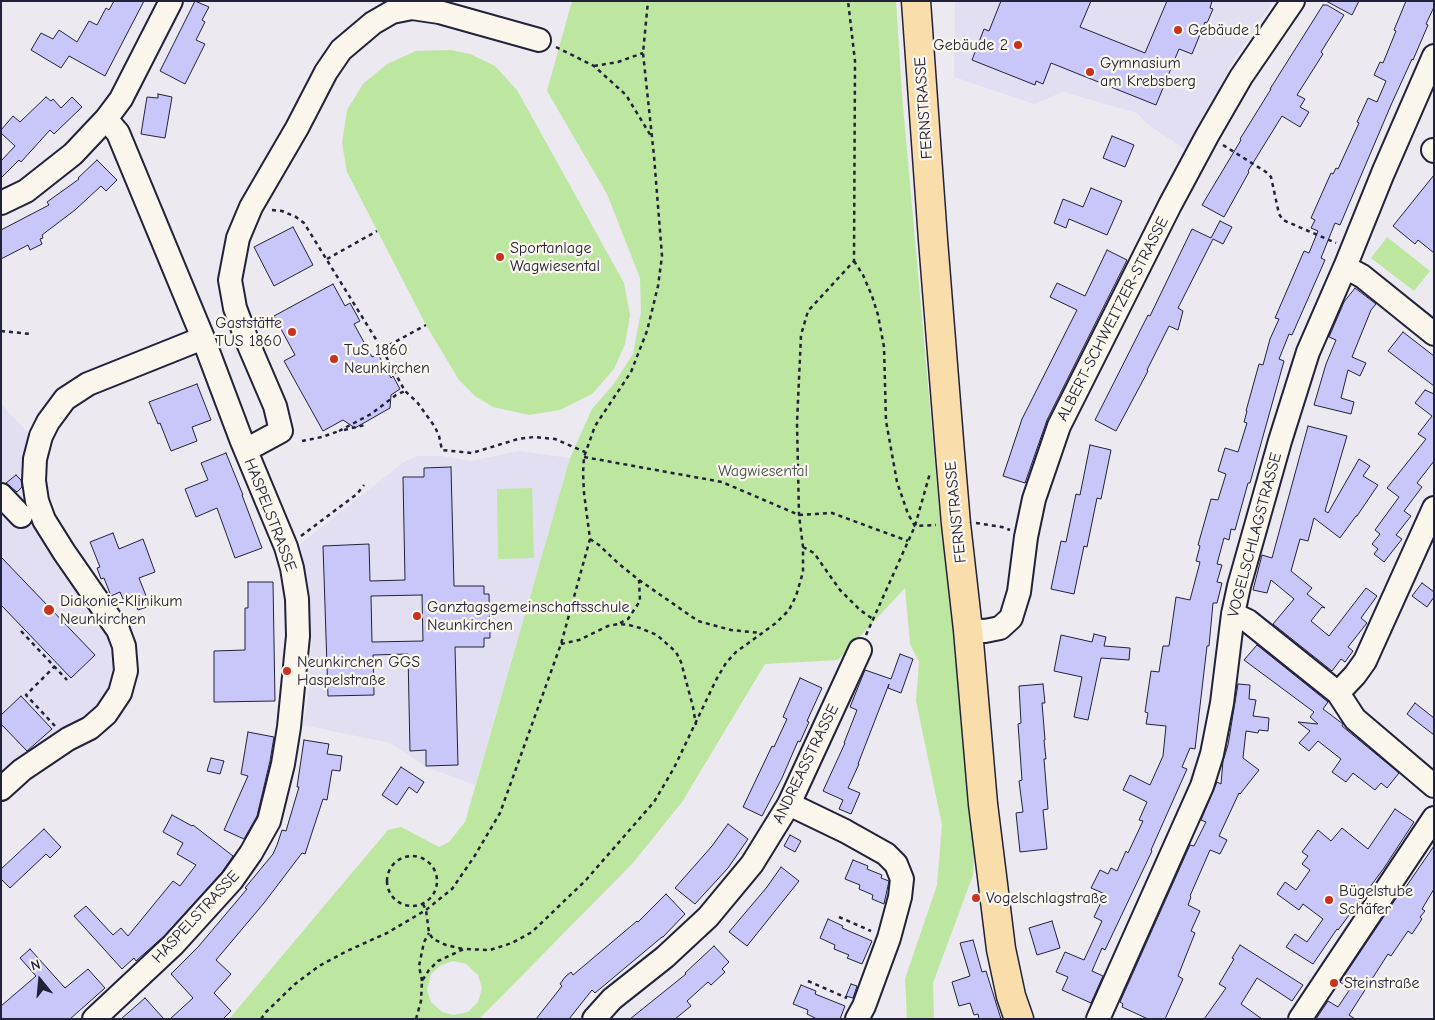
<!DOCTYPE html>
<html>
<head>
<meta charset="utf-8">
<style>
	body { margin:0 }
	#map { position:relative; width:1435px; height:1020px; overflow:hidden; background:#ece9f0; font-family:"Comic Neue",sans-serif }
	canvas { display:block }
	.frame { position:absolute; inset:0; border:2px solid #22223b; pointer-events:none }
	.north { position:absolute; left:15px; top:955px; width:50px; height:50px; -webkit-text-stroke:4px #fbf7ec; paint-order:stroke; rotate:343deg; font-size:14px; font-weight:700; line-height:20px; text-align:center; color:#22223b }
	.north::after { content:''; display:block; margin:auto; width:18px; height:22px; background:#22223b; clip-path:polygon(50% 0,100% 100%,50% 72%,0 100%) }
</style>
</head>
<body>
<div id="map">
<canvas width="1435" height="1020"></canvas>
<div class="frame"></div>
<div class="north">N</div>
</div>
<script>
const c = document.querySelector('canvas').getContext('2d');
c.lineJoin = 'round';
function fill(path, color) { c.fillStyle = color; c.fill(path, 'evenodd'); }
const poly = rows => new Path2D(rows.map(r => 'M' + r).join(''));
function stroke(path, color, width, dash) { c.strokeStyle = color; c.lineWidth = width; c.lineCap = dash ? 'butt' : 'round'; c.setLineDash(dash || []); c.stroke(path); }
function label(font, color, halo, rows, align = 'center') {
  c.font = font + ' "Comic Neue",sans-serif'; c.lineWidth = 4.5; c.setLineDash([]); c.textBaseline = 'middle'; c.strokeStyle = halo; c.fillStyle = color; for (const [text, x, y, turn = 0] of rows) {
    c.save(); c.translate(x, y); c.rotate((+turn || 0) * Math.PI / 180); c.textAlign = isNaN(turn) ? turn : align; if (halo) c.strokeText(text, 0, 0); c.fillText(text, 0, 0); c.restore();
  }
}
fill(poly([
	[955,1,1273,1,1229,68,1188,151,1147,124,1137,113,1063,92,1034,104,954,77],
	[1,404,29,434,26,474,108,631,115,655,113,677,101,702,1,799],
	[519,451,570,458,475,785,426,767,390,743,303,725,309,690,311,641,309,591,300,544,404,462,416,456,442,456,471,461]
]), '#e2dff3');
fill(poly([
	[572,1,896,1,902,95,942,542,946,557,975,839,973,875,933,983,934,1019,907,1019,905,979,937,885,942,825,916,701,919,662,910,644,905,588,838,660,765,664,682,802,633,863,479,1019,229,1019,388,830,401,827,439,847,449,842,465,822,570,458,592,409,613,385,633,354,641,312,640,278,607,194,547,91],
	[453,961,466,964,478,975,482,988,478,1002,468,1012,454,1015,442,1012,431,1002,427,990,431,974,441,965],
	[451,50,470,54,495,66,517,90,624,283,630,315,625,344,614,369,592,394,560,410,529,415,493,407,475,396,459,380,426,325,347,172,342,143,347,110,363,84,387,64,416,51],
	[1387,237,1430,271,1414,291,1371,258],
	[532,488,534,558,498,559,497,489]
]), '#bde6a1');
const building = poly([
	[114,1,144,1,105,76,69,56,61,68,31,50,41,33,53,39,59,30,77,42,89,21,97,25,106,8,109,10,114,1],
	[195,1,209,7,202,20,205,22,196,40,205,44,185,84,160,71,195,1],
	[1001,1,1091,1,1080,27,1145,53,1167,1,1212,1,1210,8,1213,9,1207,23,1205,22,1192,54,1179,49,1156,105,1051,63,1043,84,1036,81,1035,85,972,60,984,29,989,31,1001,1],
	[1326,1,1359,1,1352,15,1326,1],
	[1406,1,1434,1,1434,7,1426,24,1428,25,1413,60,1412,59,1391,105,1340,225,1335,223,1321,258,1325,260,1292,335,1289,334,1279,359,1284,361,1250,483,1248,483,1235,530,1231,529,1229,540,1224,538,1217,564,1222,565,1217,582,1222,583,1217,603,1213,603,1209,646,1207,646,1195,749,1190,748,1182,767,1187,769,1151,850,1152,851,1105,950,1102,948,1092,971,1103,976,1091,1003,1062,990,1068,977,1056,972,1065,952,1084,960,1102,921,1094,917,1105,894,1091,888,1100,870,1108,874,1111,868,1117,871,1126,851,1128,853,1143,821,1139,820,1147,802,1123,790,1130,775,1150,785,1163,756,1166,726,1146,724,1148,713,1145,712,1151,671,1159,672,1163,646,1169,646,1176,597,1190,600,1200,562,1196,561,1200,546,1198,545,1211,499,1218,500,1226,474,1218,471,1225,448,1238,452,1247,423,1244,422,1247,411,1246,411,1259,364,1263,365,1270,339,1279,319,1275,318,1304,251,1309,253,1318,231,1311,228,1315,220,1311,218,1331,173,1333,174,1336,168,1338,169,1359,123,1357,122,1368,98,1377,102,1386,81,1374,75,1380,62,1383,63,1396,31,1394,30,1406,1],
	[1323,5,1327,5,1344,15,1321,52,1323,54,1297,95,1305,99,1300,107,1309,112,1300,127,1282,116,1248,171,1249,172,1224,217,1202,205,1241,140,1240,139,1271,89,1270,89,1323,5],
	[158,94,172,97,165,138,141,134,147,97,158,98,158,94],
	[46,97,51,101,53,99,61,108,72,97,82,107,54,134,50,130,21,162,19,160,1,178,1,161,15,146,1,133,1,130,13,116,20,122,46,97],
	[1112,136,1134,145,1125,167,1103,158,1112,136],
	[97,160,117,180,106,191,101,186,75,210,42,235,43,238,40,239,42,244,30,250,28,245,1,259,1,230,49,205,47,202,79,179,78,178,97,160],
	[1434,175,1434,253,1418,240,1415,244,1393,226,1434,175],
	[1091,188,1122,201,1107,235,1069,219,1066,228,1054,223,1063,199,1083,207,1091,188],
	[1220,221,1232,227,1223,244,1213,239,1178,308,1183,311,1178,330,1169,326,1147,370,1148,371,1116,431,1095,420,1148,315,1150,316,1192,229,1211,238,1220,221],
	[293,227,313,265,274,286,254,247,293,227],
	[1107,250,1127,260,1047,420,1025,483,1003,476,1022,419,1077,310,1050,297,1057,283,1085,296,1107,250],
	[333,284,345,306,350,303,360,321,354,324,372,357,378,354,391,378,393,376,400,389,391,395,390,408,355,428,343,420,323,431,284,361,295,355,274,316,333,284],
	[1355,288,1376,304,1371,310,1352,357,1366,363,1360,376,1348,370,1341,398,1354,402,1351,414,1314,405,1326,364,1336,340,1329,337,1344,302,1355,288],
	[1403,332,1434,356,1434,386,1388,351,1403,332],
	[197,384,211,420,192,427,197,441,171,451,160,423,158,424,149,402,197,384],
	[1425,390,1434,394,1434,461,1417,483,1422,487,1404,511,1411,516,1396,535,1402,539,1384,562,1374,554,1378,549,1372,544,1380,534,1375,530,1399,497,1387,488,1426,439,1418,434,1432,416,1415,403,1425,390],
	[1308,426,1347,436,1325,511,1328,513,1359,459,1370,466,1363,476,1378,485,1357,516,1356,516,1340,538,1314,518,1308,541,1300,539,1291,571,1312,588,1307,594,1325,608,1322,607,1311,621,1329,636,1366,588,1377,596,1361,618,1367,623,1348,647,1353,651,1345,662,1341,659,1332,671,1273,624,1294,599,1271,580,1267,593,1253,590,1262,555,1272,558,1308,426],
	[1090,445,1111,450,1101,499,1097,498,1087,547,1084,546,1074,594,1051,589,1061,541,1066,542,1076,494,1080,495,1090,445],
	[226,453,243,495,242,495,262,548,235,558,217,508,196,517,185,489,208,480,201,463,226,453],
	[451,467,454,586,484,586,484,594,489,594,490,638,484,638,484,647,455,647,458,765,426,766,426,750,410,751,408,654,373,655,374,695,328,696,323,546,369,544,370,581,405,580,403,477,424,477,424,468,451,467],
	[422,595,423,641,372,642,371,596,422,595],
	[16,475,21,480,22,487,17,492,6,483,16,475],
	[113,533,119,549,143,539,155,572,139,578,150,606,138,610,132,595,123,599,120,592,111,596,104,578,101,579,97,568,100,567,90,542,113,533],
	[1,557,95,655,71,678,1,605,1,557],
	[248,582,273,582,275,701,214,702,214,651,245,650,245,608,248,608,248,582],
	[1422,583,1434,592,1434,597,1427,607,1412,596,1422,583],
	[1094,634,1106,637,1104,646,1130,648,1129,660,1101,658,1088,720,1074,717,1082,677,1054,671,1061,635,1092,642,1094,634],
	[1257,645,1328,702,1323,709,1343,724,1342,726,1399,773,1387,788,1381,783,1375,790,1353,773,1346,782,1332,772,1341,759,1318,741,1309,751,1299,743,1310,731,1298,722,1318,724,1310,717,1314,712,1244,660,1257,645],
	[900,654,913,659,901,693,888,688,889,684,858,764,859,764,848,788,860,793,851,814,839,809,843,800,823,791,845,743,844,743,857,710,850,707,865,670,891,679,900,654],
	[800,678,822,688,807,721,809,722,800,742,798,741,782,778,762,816,743,807,772,746,774,747,787,719,783,717,800,678],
	[1043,684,1045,703,1042,703,1045,740,1044,740,1046,759,1044,759,1048,809,1043,810,1047,849,1020,852,1016,813,1023,812,1019,781,1022,780,1018,724,1021,723,1019,686,1043,684],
	[1238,684,1250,685,1249,699,1256,700,1253,716,1269,718,1268,731,1259,730,1258,733,1246,731,1243,758,1259,770,1240,794,1239,793,1219,836,1227,840,1220,854,1210,850,1190,896,1191,897,1188,905,1200,911,1191,931,1195,933,1178,976,1183,979,1165,1019,1148,1019,1122,1007,1123,1004,1120,1002,1190,845,1194,846,1206,822,1201,820,1217,782,1221,784,1223,761,1228,745,1238,684],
	[21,696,52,729,27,751,1,724,1,715,21,696],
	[1415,703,1434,718,1434,735,1407,714,1415,703],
	[248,732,274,737,270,761,257,816,244,839,224,830,248,776,241,774,248,732],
	[304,740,329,744,327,754,342,756,340,771,332,770,327,800,323,799,305,854,302,853,264,903,216,960,231,974,214,993,231,1011,223,1019,170,1019,193,998,171,974,198,947,247,889,245,888,273,854,277,845,282,830,286,831,299,787,297,787,304,740],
	[211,758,224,761,220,774,207,771,211,758],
	[401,767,424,782,417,793,409,787,397,805,382,795,401,767],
	[1395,809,1414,822,1384,868,1338,930,1337,929,1313,964,1286,947,1295,934,1307,942,1323,919,1303,904,1299,910,1277,894,1285,882,1296,890,1310,870,1302,864,1308,856,1302,852,1318,830,1331,841,1342,828,1368,849,1395,809],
	[172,815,192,826,193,825,233,856,222,872,164,936,136,961,134,958,122,969,74,916,86,906,113,935,121,928,128,936,173,881,180,886,196,865,177,854,183,843,163,832,172,815],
	[728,824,748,839,728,868,695,904,675,888,712,846,728,824],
	[44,829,61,847,50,858,46,854,10,888,1,879,1,869,44,829],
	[790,835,801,841,795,852,784,846,790,835],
	[1434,846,1434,889,1422,909,1425,911,1420,917,1422,919,1412,934,1408,931,1391,956,1388,954,1349,1015,1355,1019,1316,1019,1328,1001,1338,1007,1350,989,1340,982,1399,894,1401,894,1434,846],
	[853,860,868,866,867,869,882,875,881,878,889,881,884,904,872,899,873,895,859,889,860,885,845,879,853,860],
	[781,867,799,881,747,946,729,932,767,887,781,867],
	[666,894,685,914,663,937,662,937,595,993,592,990,569,1019,536,1019,562,986,560,984,565,977,571,972,573,975,637,921,638,922,666,894],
	[828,919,843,926,842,928,872,941,862,964,847,958,849,955,834,949,835,945,820,938,828,919],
	[1052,921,1060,948,1037,955,1029,928,1052,921],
	[973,940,982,972,986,971,1001,1019,979,1019,978,1014,974,1015,970,1003,959,1006,952,982,970,976,960,943,973,940],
	[1240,945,1303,985,1292,1001,1257,978,1241,1004,1262,1019,1204,1019,1226,988,1219,984,1234,959,1232,958,1240,945],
	[714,946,729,962,722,969,725,972,711,985,708,982,687,1001,691,1006,675,1019,630,1019,686,974,685,973,714,946],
	[30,949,65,988,88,969,105,988,70,1019,1,1019,1,1006,36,976,20,958,30,949],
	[851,984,857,986,853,998,846,996,851,984],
	[801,985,816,991,815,994,845,1006,840,1019,817,1019,807,1014,808,1010,793,1004,801,985],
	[145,998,164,1019,121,1019,145,998]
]);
fill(building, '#c9c7fa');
stroke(building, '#22223b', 1);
const minor = poly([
	[1433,150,1434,151],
	[1,203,26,191,73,154,106,119,121,99,171,1],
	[1345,267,1362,276,1434,334],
	[246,450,281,431,275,406,248,343,235,308,230,280,238,238,251,207,297,128,326,72,341,50,373,23,392,12,412,8,439,12,539,40],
	[1,495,21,516],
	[1233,614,1248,621,1338,693,1355,719,1434,786],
	[968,630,985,631,1000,628,1011,618,1019,592,1026,537,1034,499,1059,426,1170,205,1207,136,1241,77,1293,1],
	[1338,693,1355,675,1365,661,1434,508],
	[1,789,22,770,68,739,90,728,106,714,120,693,126,671,124,646,118,630,64,552,44,520,37,501,34,481,35,459,41,436,48,422,65,399,88,384,203,338],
	[789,804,845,831,886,854,896,864,902,879,900,897,889,938,864,1006,857,1019],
	[94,1019,173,945,232,880,251,853,269,821,283,764,289,727,298,636,297,599,292,568,286,547,241,439,203,338,118,133,106,119],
	[594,1019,612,999,665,957,708,917,752,864,789,804,860,650],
	[1098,1019,1202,786,1212,754,1222,703,1233,614,1239,586,1280,441,1308,352,1345,267,1383,173,1434,56],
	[1300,1019,1434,818]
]);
const major = poly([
	[916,1,933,240,950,453,956,524,968,630,983,804,1001,949,1011,996,1019,1019]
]);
stroke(minor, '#22223b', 26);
stroke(major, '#22223b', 31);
stroke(poly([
	[556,47,594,66,626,95,651,136],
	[594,66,618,62,643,53],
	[1223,145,1266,172,1271,177,1279,214,1283,220,1336,243],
	[272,210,282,211,296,217,304,223,382,349,405,391,417,402,435,427,439,436,442,450,472,453,518,439,534,437,555,439,585,452],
	[327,259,377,231],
	[854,261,863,275,872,296,878,315,884,347,886,421,897,482,908,514,915,526,936,525],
	[1,331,31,334],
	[382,349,426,325],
	[344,430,365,425],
	[339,431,371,414,396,395,405,391],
	[302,441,322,437,339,431],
	[584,457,722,482,799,515,832,513,908,541],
	[976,523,1002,527,1010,530],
	[301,536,357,494,364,485],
	[590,539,599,545,619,564,639,580,698,621,731,630,761,633],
	[803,547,814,553,840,590,860,610,873,619],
	[620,623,628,619,640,601,639,580],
	[21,631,67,680],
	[866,635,915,526,930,473],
	[561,644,579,640,608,626,619,624,629,625,640,628,657,635,676,652,681,662,693,707,696,725],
	[55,726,26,695,55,666],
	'387 881a25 25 0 1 1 50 0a25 25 0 1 1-50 0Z',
	[423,904,426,910,429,933,433,939,446,945,463,949],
	[839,917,871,931],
	[422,981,419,966,424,942,429,933],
	[808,981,847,998],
	[261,1019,266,1012,295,984,319,966,347,951,387,933,426,910,452,889,474,857,500,813,561,644,590,539,584,493,583,473,584,457,595,426,631,372,647,331,658,286,662,256,654,156,643,53,648,1],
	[416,1019,421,1001,422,981,429,970,438,961,464,949,490,950,512,943,532,932,586,880,654,802,674,768,716,680,726,663,736,652,776,623,789,610,796,596,803,572,803,547,799,515,797,423,801,335,808,311,854,261,855,61,848,1]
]), '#22223b', 2.5, [4, 4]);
stroke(minor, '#fbf7ec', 22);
stroke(major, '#f9deab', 28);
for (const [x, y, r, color] of [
	[1178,30,5,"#c8321e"],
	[1018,45,5,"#c8321e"],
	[1090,72,5,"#c8321e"],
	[500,257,5,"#c8321e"],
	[292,332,5,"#c8321e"],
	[334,359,5,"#c8321e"],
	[49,610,6,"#c8321e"],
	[417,616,5,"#c8321e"],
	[287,671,5,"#c8321e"],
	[976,898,5,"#c8321e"],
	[1329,900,5,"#c8321e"],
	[1334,983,5,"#c8321e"]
]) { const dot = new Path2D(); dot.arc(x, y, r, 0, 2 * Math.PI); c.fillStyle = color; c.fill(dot); stroke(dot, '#fbf7ec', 2); }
label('16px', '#22223b', '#fbf7ec', [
	["Gebäude 1",1188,30],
	["Gebäude 2",1008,45,"right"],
	["Gymnasium",1100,63],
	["am Krebsberg",1100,81],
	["Sportanlage",510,248],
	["Wagwiesental",510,266],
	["Gaststätte",282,323,"right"],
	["TUS 1860",282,341,"right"],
	["TuS 1860",344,350],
	["Neunkirchen",344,368],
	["Diakonie-Klinikum",60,601],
	["Neunkirchen",60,619],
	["Ganztagsgemeinschaftsschule",427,607],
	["Neunkirchen",427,625],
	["Neunkirchen GGS",297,662],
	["Haspelstraße",297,680],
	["Bügelstube",1339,891],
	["Schäfer",1339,909],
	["Vogelschlagstraße",986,898],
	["Steinstraße",1344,983]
], 'left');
label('16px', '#22223b', '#fbf7ec', [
	["FERNSTRASSE",924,108,-94],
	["ALBERT-SCHWEITZER-STRASSE",1113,319,-63],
	["FERNSTRASSE",956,512,-96],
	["HASPELSTRASSE",270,515,69],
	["VOGELSCHLAGSTRASSE",1255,535,-75],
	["ANDREASSTRASSE",806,764,-64],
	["HASPELSTRASSE",196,917,-47]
]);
label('16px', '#495354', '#fbf7ec', [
	["Wagwiesental",763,471]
]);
</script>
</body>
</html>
